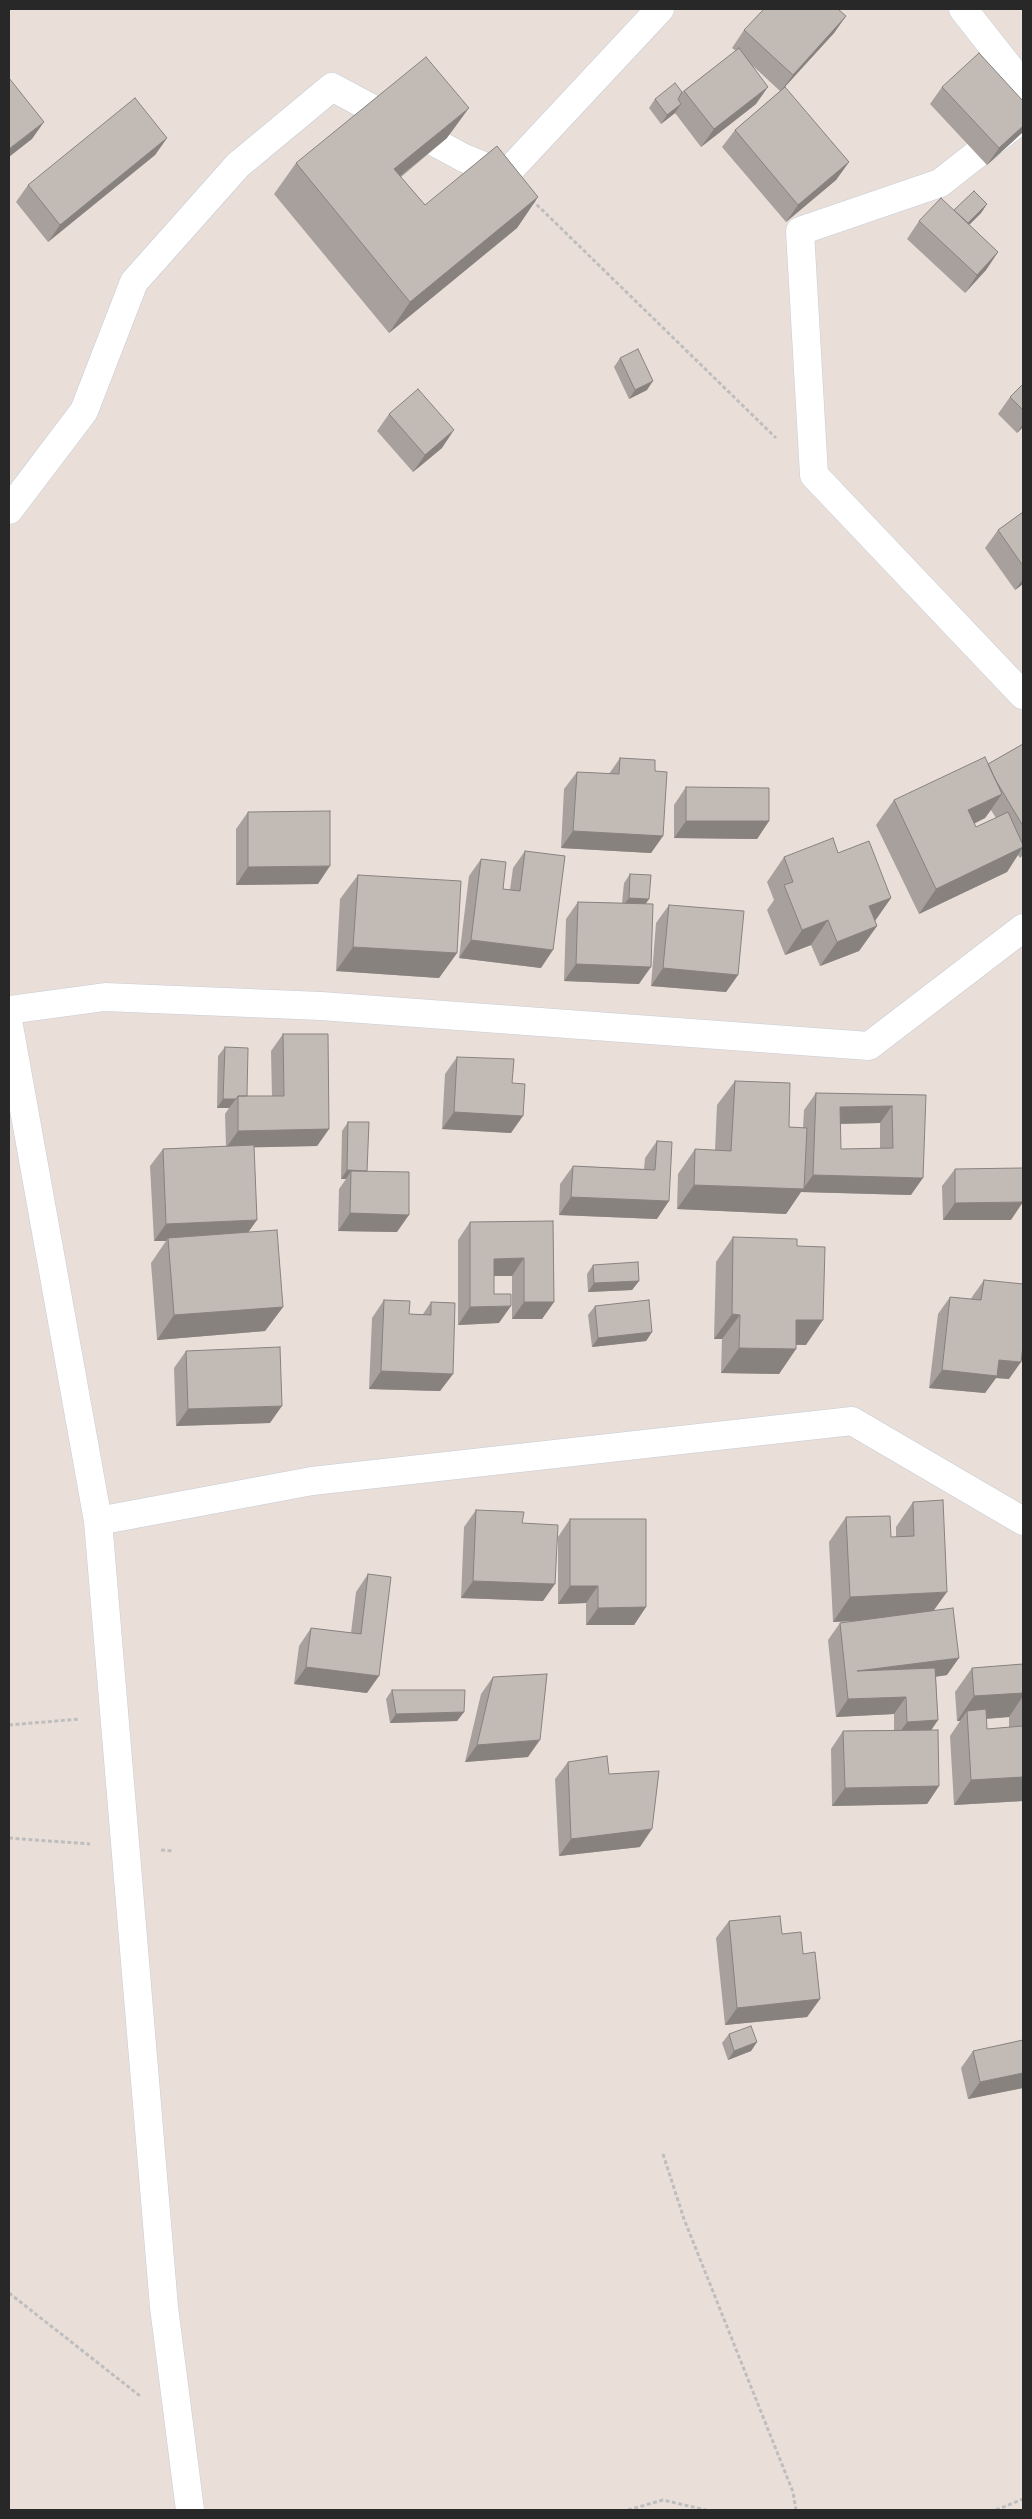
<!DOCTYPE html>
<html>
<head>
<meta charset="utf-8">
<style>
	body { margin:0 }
	#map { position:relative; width:1032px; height:2519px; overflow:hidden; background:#eaded9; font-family:"Roboto Condensed",sans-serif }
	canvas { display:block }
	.frame { position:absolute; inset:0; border:10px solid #282828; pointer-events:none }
</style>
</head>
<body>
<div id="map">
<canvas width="1032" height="2519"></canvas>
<div class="frame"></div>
</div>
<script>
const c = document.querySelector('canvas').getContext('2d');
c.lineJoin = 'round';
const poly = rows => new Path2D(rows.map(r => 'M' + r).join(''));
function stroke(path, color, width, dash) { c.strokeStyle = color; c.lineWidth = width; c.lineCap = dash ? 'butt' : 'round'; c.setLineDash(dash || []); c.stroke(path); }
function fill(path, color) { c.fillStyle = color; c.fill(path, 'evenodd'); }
const minor = poly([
	[963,9,1023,85],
	[1023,118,940,183,800,231,814,475,1023,695],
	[9,510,84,411,134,282,238,165,332,87,464,158,505,175,660,9],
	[9,1010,105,997,321,1006,869,1046,1023,928],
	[9,1026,98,1521],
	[190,2510,164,2307,98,1521,312,1481,852,1421,1023,1521]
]);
stroke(minor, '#c5ccd5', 29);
stroke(poly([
	[532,200,776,438],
	[9,1725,80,1719],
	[9,1838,90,1844],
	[161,1850,174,1851],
	[663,2154,684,2219,793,2492,796,2510],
	[9,2293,140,2396],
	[628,2510,663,2500,706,2510],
	[996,2510,1023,2499]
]), '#bebebe', 3, [4, 2.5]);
stroke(minor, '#fff', 28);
fill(poly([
	[846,16,834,33,784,88,849,162,836,180,786,222,722,147,735,130,780,91,753,66,756,104,701,147,675,113,661,124,649,108,655,99,682,92,736,51,732,48,744,30],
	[942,87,1023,132,987,165,930,104],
	[167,138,155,155,48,242,16,202,28,185],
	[447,138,401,177,425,205,538,197,517,228,389,333,274,194,296,163],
	[987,204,981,213,969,225,998,252,986,270,965,293,907,239,919,221,954,210],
	[620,358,647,390,629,399,614,367],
	[1023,384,1023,427,1017,433,998,414,1010,397],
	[389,414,442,448,413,472,377,431],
	[1023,512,1023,584,1015,590,985,548,998,530],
	[1023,744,1023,855,1020,858,1018,855,1007,872,919,914,876,825,894,800,988,764],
	[991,810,996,818,976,827,974,824,985,818],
	[620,758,655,771,663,836,651,853,561,848,564,789,577,772,609,774],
	[686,787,769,821,757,839,674,838,674,805],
	[248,812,318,884,236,885,236,829],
	[525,851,541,968,459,958,469,876,481,859,503,889,510,890,513,868],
	[838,853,891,898,875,921,877,926,859,951,820,966,811,945,785,955,767,910,774,900,767,882,784,857],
	[630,874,646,904,639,984,564,981,566,919,578,902,622,903,624,883],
	[358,875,457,953,439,978,336,971,340,899],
	[669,905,738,975,726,992,651,986,656,923],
	[283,1034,329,1129,317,1146,254,1147,249,1232,283,1307,265,1331,157,1340,151,1263,166,1241,154,1241,150,1166,163,1149,226,1146,225,1114,229,1108,217,1108,218,1056,225,1047,247,1096,272,1096,271,1051],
	[457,1057,512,1083,511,1133,442,1129,445,1074],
	[735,1081,789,1127,803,1128,804,1110,816,1093,926,1095,911,1195,801,1192,786,1214,677,1209,678,1174,695,1149,715,1150,717,1105],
	[880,1123,880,1149,841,1149,840,1124],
	[348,1122,367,1171,397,1232,338,1231,339,1189,346,1179,341,1179,342,1131],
	[657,1141,657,1219,559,1215,560,1184,573,1166,644,1169,645,1158],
	[955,1169,1011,1220,943,1220,942,1186],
	[553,1221,554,1302,542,1319,512,1319,512,1276,494,1276,494,1294,499,1323,458,1325,458,1240,470,1222],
	[733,1237,797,1246,806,1345,796,1345,796,1349,779,1374,721,1373,722,1339,714,1339,716,1262],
	[593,1265,639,1281,632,1290,588,1292,587,1274],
	[984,1280,1009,1379,996,1378,985,1393,929,1388,938,1314,950,1297,971,1299,972,1297],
	[384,1300,409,1314,423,1314,431,1302,453,1374,440,1391,369,1389,372,1318],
	[595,1306,652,1332,646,1341,592,1347,588,1315],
	[186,1351,270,1423,176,1426,174,1368],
	[913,1502,933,1611,947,1675,936,1677,938,1720,931,1730,939,1786,927,1804,832,1806,831,1749,843,1731,894,1730,894,1714,836,1717,828,1640,840,1623,857,1621,833,1622,829,1542,846,1517,891,1537,896,1537,896,1527],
	[476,1510,522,1523,543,1601,461,1598,464,1527],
	[570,1519,646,1607,634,1625,586,1625,586,1603,558,1604,558,1537],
	[368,1574,367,1693,294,1684,299,1646,311,1628,351,1633,356,1592],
	[1023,1664,1023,1801,954,1805,950,1736,960,1721,957,1721,955,1692,972,1668],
	[1009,1717,1009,1727,987,1729,986,1719],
	[493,1677,528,1757,465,1762,481,1694],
	[392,1690,464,1712,457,1721,390,1723,386,1699],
	[568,1762,609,1774,640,1847,559,1856,555,1779],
	[729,1921,782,1934,803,1954,820,1999,807,2017,725,2025,716,1938],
	[729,2034,757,2042,751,2051,728,2060,722,2043],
	[1023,2040,1023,2088,968,2099,961,2068,973,2051]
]), '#a7a09c');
fill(poly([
	[846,16,834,33,780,92,793,75],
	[768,87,756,104,701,147,714,129],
	[681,104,675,113,661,124,667,115],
	[469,108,447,138,372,199,394,169],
	[44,122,32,139,9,157,9,149],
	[1023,126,1023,132,987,165,999,148],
	[167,138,155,155,48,242,60,225],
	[849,162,836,180,786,222,798,205],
	[538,197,517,228,389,333,410,302],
	[987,204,981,213,960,234,966,225],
	[998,252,986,270,965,293,977,275],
	[653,381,647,390,629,399,635,390],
	[1023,424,1023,427,1017,433],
	[454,430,442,448,413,472,425,455],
	[1023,579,1023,584,1015,590],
	[1002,794,985,818,950,835,968,810],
	[686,821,769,821,757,839,674,838],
	[573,831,663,836,651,853,561,848],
	[1023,847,1007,872,919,914,936,889],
	[330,866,318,884,236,885,248,867],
	[629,898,649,899,643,908,622,907],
	[891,898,874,922,869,906],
	[828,920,811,945,785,955,802,930],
	[877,926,859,951,820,966,837,942],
	[471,940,553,950,541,968,459,958],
	[353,947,457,953,439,978,336,971],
	[576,964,651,967,639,984,564,981],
	[663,968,738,975,726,992,651,986],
	[223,1099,236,1099,229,1108,217,1108],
	[892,1106,880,1123,828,1124,840,1107],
	[454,1112,523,1116,511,1133,442,1129],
	[329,1129,317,1146,226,1148,238,1131],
	[347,1170,367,1171,351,1171,346,1179,341,1179],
	[813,1175,923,1178,911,1195,801,1192,786,1214,677,1209,694,1185,803,1189],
	[571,1197,669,1201,657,1219,559,1215],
	[1023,1202,1011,1220,943,1220,955,1203],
	[350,1213,409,1215,397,1232,338,1231],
	[257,1220,245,1237,168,1238,166,1241,154,1241,166,1224],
	[524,1258,512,1276,482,1276,494,1259],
	[639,1281,632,1290,588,1292,594,1283],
	[524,1302,554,1302,542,1319,512,1319],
	[511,1306,499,1323,458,1325,470,1307],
	[283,1307,265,1331,157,1340,174,1315],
	[732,1314,740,1315,722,1339,714,1339],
	[796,1320,823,1320,806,1345,779,1344],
	[652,1332,646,1341,592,1347,598,1338],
	[739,1348,796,1349,779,1374,721,1373],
	[999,1360,1021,1362,1009,1379,996,1378,985,1393,929,1388,942,1370],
	[381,1371,453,1374,440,1391,369,1389],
	[282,1406,270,1423,176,1426,188,1409],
	[473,1581,555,1584,543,1601,461,1598],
	[570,1586,598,1586,586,1603,558,1604],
	[947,1592,929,1617,833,1622,850,1597],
	[646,1607,634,1625,586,1625,598,1608],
	[959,1658,947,1675,847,1688,857,1671],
	[306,1667,379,1676,367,1693,294,1684],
	[1023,1693,1023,1696,1009,1717,967,1720,967,1711,960,1721,957,1721,974,1696],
	[906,1697,894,1714,836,1717,848,1699],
	[464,1712,457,1721,390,1723,396,1714],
	[938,1720,926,1738,895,1739,907,1722],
	[540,1740,528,1757,465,1762,477,1745],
	[1023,1777,1023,1801,954,1805,971,1780],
	[939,1786,927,1804,832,1806,845,1788],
	[652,1829,640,1847,559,1856,571,1839],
	[820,1999,807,2017,725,2025,737,2008],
	[757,2042,751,2051,728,2060,734,2051],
	[1023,2073,1023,2088,968,2099,980,2082]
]), '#88827f');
const building = poly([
	[764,9,838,9,846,16,793,75,744,30,764,9],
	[739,48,768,87,714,129,684,91,739,48],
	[979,53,1023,101,1023,126,999,148,942,87,979,53],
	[426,57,469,108,394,169,425,205,497,146,538,197,410,302,296,163,426,57],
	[9,78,44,122,9,149,9,78],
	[675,83,682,92,678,99,681,104,667,115,655,99,675,83],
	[785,87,849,162,798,205,735,130,785,87],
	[135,98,167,138,60,225,28,185,135,98],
	[974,191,987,204,968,223,954,210,974,191],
	[941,198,998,252,977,275,919,221,941,198],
	[638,349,653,381,635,390,620,358,638,349],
	[1023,384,1023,410,1010,397,1023,384],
	[418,389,454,430,425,455,389,414,418,389],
	[1023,512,1023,566,998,530,1023,512],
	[1023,744,1023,826,995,779,988,764,1023,744],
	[985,757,1002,794,968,810,976,827,1008,812,1023,845,1023,847,936,889,894,800,985,757],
	[620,758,655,760,655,771,667,772,663,836,573,831,577,772,619,774,620,758],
	[686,787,769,788,769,821,686,821,686,787],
	[330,811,330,866,248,867,248,812,330,811],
	[833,838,838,853,869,841,891,898,869,906,877,926,837,942,828,920,802,930,784,885,793,882,784,857,833,838],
	[525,851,565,856,553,950,471,940,481,859,506,862,503,889,520,891,525,851],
	[630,874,651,875,649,899,629,898,630,874],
	[358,875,461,881,457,953,353,947,358,875],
	[578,902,653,904,651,967,576,964,578,902],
	[669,905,744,911,738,975,663,968,669,905],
	[283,1034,328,1034,329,1129,238,1131,238,1096,284,1096,283,1034],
	[225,1047,248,1048,247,1096,238,1096,236,1099,223,1099,225,1047],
	[457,1057,514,1059,512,1083,525,1084,523,1116,454,1112,457,1057],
	[735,1081,790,1083,789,1127,807,1128,804,1189,694,1185,695,1149,731,1151,735,1081],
	[816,1093,926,1095,923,1178,813,1175,816,1093],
	[892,1106,893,1148,841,1149,840,1107,892,1106],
	[348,1122,369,1122,367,1171,347,1170,348,1122],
	[657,1141,672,1142,669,1201,571,1197,573,1166,655,1170,657,1141],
	[254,1145,257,1220,166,1224,163,1149,254,1145],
	[1023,1168,1023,1202,955,1203,955,1169,1023,1168],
	[351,1171,409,1172,409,1215,350,1213,351,1171],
	[553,1221,554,1302,524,1302,524,1258,494,1259,494,1294,511,1294,511,1306,470,1307,470,1222,553,1221],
	[277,1230,283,1307,174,1315,168,1238,277,1230],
	[733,1237,797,1239,797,1246,825,1247,823,1320,796,1320,796,1349,739,1348,740,1315,732,1314,733,1237],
	[638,1262,639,1281,594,1283,593,1265,638,1262],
	[984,1280,1023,1284,1023,1346,1021,1362,999,1360,997,1376,942,1370,950,1297,981,1300,984,1280],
	[384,1300,410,1301,409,1314,431,1315,431,1302,455,1303,453,1374,381,1371,384,1300],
	[649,1300,652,1332,598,1338,595,1306,649,1300],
	[280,1347,282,1406,188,1409,186,1351,280,1347],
	[943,1500,947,1592,850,1597,846,1517,890,1516,891,1537,914,1536,913,1502,943,1500],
	[476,1510,524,1512,522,1523,558,1525,555,1584,473,1581,476,1510],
	[570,1519,646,1519,646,1607,598,1608,598,1586,570,1586,570,1519],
	[368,1574,391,1577,379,1676,306,1667,311,1628,361,1634,368,1574],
	[953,1608,959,1658,857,1671,935,1668,938,1720,907,1722,906,1697,848,1699,840,1623,953,1608],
	[1023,1664,1023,1693,974,1696,972,1668,1023,1664],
	[547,1674,540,1740,477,1745,493,1677,547,1674],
	[392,1690,465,1690,464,1712,396,1714,392,1690],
	[986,1709,987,1729,1023,1726,1023,1777,971,1780,967,1711,986,1709],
	[938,1730,939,1786,845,1788,843,1731,938,1730],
	[607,1756,609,1774,659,1771,652,1829,571,1839,568,1762,607,1756],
	[780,1916,782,1934,801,1932,803,1954,815,1952,820,1999,737,2008,729,1921,780,1916],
	[751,2026,757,2042,734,2051,729,2034,751,2026],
	[1023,2040,1023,2073,980,2082,973,2051,1023,2040]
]);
fill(building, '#c2bab5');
stroke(building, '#88827f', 1);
</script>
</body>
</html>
